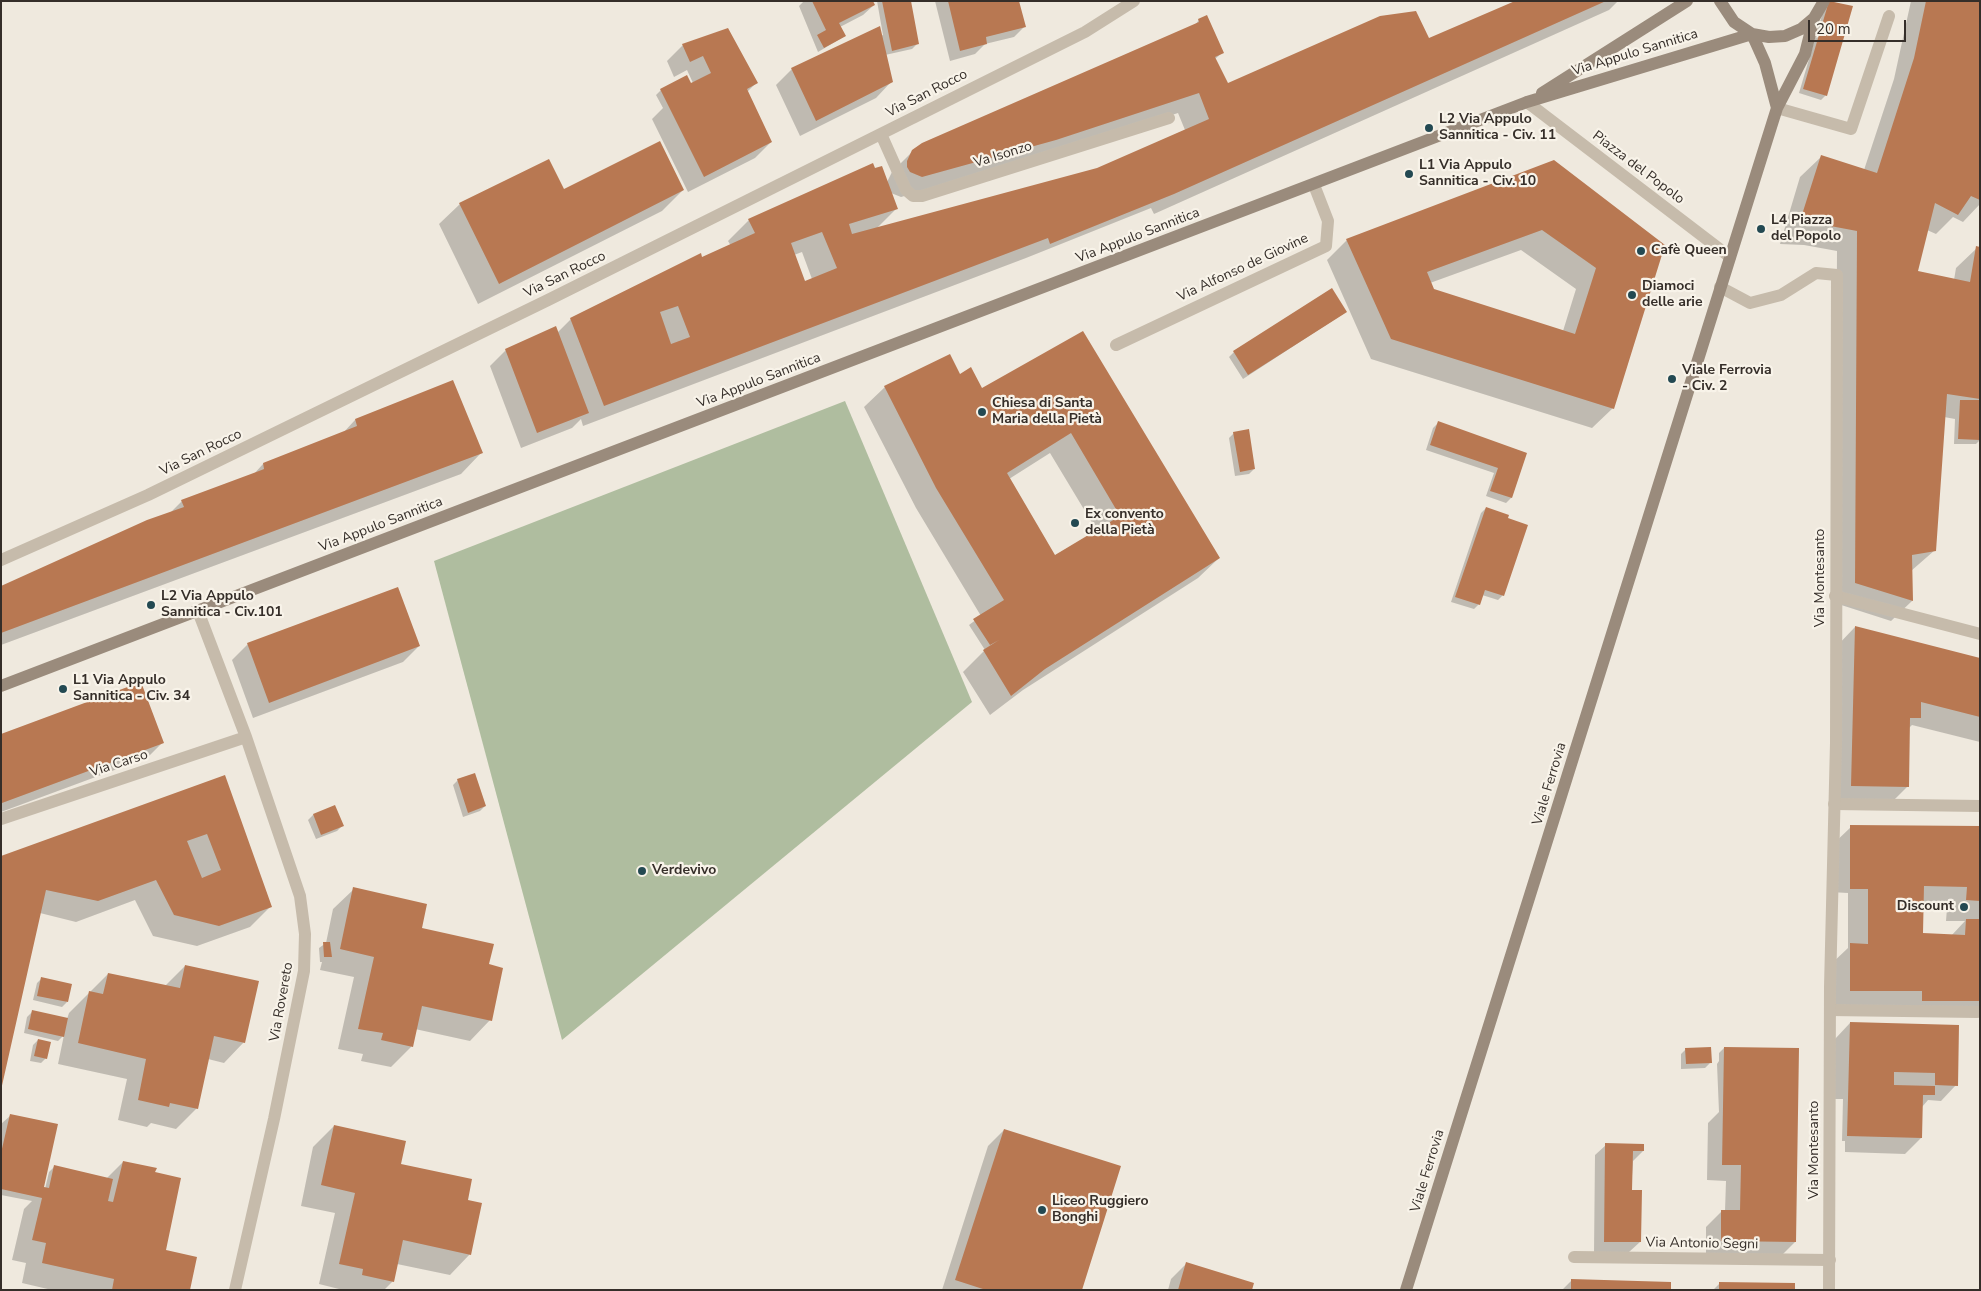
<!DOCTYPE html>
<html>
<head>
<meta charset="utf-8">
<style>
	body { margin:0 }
	#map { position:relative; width:1981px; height:1291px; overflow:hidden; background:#efe9de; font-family:"Nunito Sans",sans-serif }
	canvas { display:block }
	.frame { position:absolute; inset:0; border:2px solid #352e29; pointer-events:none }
	.scale { position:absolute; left:1808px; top:20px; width:98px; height:22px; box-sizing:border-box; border:2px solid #352e29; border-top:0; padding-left:6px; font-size:15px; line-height:18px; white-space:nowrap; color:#352e29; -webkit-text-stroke:4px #f8f3e9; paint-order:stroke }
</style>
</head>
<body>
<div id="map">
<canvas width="1981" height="1291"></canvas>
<div class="frame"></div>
<div class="scale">20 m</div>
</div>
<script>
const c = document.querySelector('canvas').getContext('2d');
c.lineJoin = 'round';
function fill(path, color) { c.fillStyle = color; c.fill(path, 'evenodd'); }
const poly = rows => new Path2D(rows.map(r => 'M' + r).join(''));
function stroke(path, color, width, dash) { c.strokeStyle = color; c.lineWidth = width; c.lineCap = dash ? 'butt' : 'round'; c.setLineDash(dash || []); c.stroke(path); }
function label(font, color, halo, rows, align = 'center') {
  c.font = font + ' "Nunito Sans",sans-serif'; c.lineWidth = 4.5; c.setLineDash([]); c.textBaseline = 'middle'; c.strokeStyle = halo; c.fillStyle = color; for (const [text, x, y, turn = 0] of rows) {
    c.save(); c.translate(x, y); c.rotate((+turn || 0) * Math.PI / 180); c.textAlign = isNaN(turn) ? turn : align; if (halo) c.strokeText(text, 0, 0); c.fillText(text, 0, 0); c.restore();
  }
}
fill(poly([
	[845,401,972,702,562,1040,434,561]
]), '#afbd9f');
fill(poly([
	[804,1,872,1,874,5,863,15,840,27,845,36,818,52,799,6],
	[877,1,910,1,917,44,912,49,885,55,891,82,876,98,800,136,776,85,792,69,879,27,881,36,883,35],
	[935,1,1018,1,1025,26,1014,37,985,44,975,54,950,61],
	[1518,1,1618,1,1609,10,1154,214,1151,208,1026,258,583,426,581,419,572,428,521,448,490,366,506,350,557,333,571,319,731,246,728,241,749,220,887,182,892,172,913,151,1194,26,1199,20,1222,53,1215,59,1228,85,1428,40],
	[1178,113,1185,130,1097,169,876,229,897,208,891,193,901,197,1034,160],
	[802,252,812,279,805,282,794,255],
	[1829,1,1852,7,1826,95,1821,100,1799,93,1825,5],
	[1911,1,1980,1,1980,204,1963,222,1953,217,1936,234,1927,230,1917,272,1954,280,1956,268,1977,248,1980,248,1980,440,1976,444,1954,444,1955,419,1944,417,1935,550,1911,571,1912,601,1891,621,1835,603,1837,251,1804,245,1780,244,1800,177,1821,157,1864,170,1894,79],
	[727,30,756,83,747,92,771,142,755,158,688,192,652,119,663,108,656,95,661,90,693,83,687,70,674,77,667,61,683,45],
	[1554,162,1664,245,1613,408,1592,428,1371,359,1327,260,1347,240],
	[1521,250,1576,289,1563,331,1433,290,1430,283],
	[683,190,662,211,478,304,439,224,460,204],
	[1346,312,1243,379,1229,357,1234,352],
	[1082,333,1219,558,1198,578,1023,690,990,715,963,672,985,650,969,625,981,616,916,508,864,407,885,387,959,375,982,390],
	[1050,453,1097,531,1054,556,1009,479],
	[453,382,481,453,461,474,1,645,1,587,169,514,182,501,253,475,263,464,343,433,355,420],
	[1438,423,1526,453,1511,498,1506,503,1486,496,1494,473,1426,450,1433,428],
	[1234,433,1254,469,1249,474,1235,476,1229,438],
	[1486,508,1503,595,1498,600,1482,595,1479,604,1474,609,1451,602,1481,513],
	[1855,627,1980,659,1980,742,1912,725,1908,729,1907,787,1887,807,1831,806,1835,648],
	[248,644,419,646,403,662,253,718,232,660],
	[1,735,162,743,147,758,1,812],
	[224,777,270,907,250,927,197,946,153,936,135,900,76,922,40,913,1,857],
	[458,780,485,806,480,811,463,817,453,785],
	[335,807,342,826,337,831,316,839,308,820,313,815],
	[1851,827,1980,828,1980,1012,1830,1011,1830,965,1848,948,1848,893,1830,892,1830,847],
	[1922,907,1947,908,1946,921,1965,921,1951,936,1921,934],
	[354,889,420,929,488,965,490,1020,470,1041,415,1029,411,1047,391,1067,361,1061,363,1054,338,1049,354,977,320,970,322,962,320,962,319,948,326,943,333,909],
	[185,966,244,1042,224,1063,208,1059,197,1108,176,1129,151,1123,147,1127,118,1120,127,1079,58,1064,64,1035,58,1041,24,1033,27,1017,32,1012,67,1019,69,1013,108,974,165,986],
	[42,978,67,1002,62,1007,33,1000,37,983],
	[1850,1023,1956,1085,1941,1101,1928,1100,1922,1107,1921,1138,1905,1154,1845,1152,1845,1141,1842,1141,1843,1099,1833,1099,1835,1039],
	[38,1040,46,1058,41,1063,30,1061,33,1045],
	[1724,1048,1795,1242,1779,1258,1706,1257,1706,1227,1722,1211,1725,1211,1726,1181,1707,1180,1708,1123,1719,1112,1717,1064,1719,1061,1719,1053],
	[1686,1049,1710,1063,1705,1068,1681,1069,1681,1054],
	[10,1116,42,1191,45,1189,49,1172,54,1167,106,1179,123,1162,154,1173,164,1251,188,1290,52,1290,22,1283,26,1263,12,1260,24,1209,32,1201,1,1195,1,1124],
	[334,1126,399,1165,467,1201,470,1254,450,1275,397,1264,393,1281,384,1290,343,1290,319,1284,335,1213,301,1206,313,1147],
	[1004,1130,1080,1290,942,1290,988,1146],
	[1606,1145,1643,1151,1633,1161,1631,1191,1640,1242,1629,1252,1594,1252,1595,1155],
	[1187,1263,1250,1290,1168,1290,1171,1279],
	[1572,1280,1669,1290,1562,1290],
	[1720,1283,1794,1290,1713,1290]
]), '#0003');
fill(poly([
	[812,1,873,1,875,5,839,23,846,36,824,48,817,35,826,30],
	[882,1,911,1,919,44,892,51],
	[948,1,1019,1,1026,27,986,37,987,44,960,51],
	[1515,1,1606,1,1174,194,1050,244,1048,238,604,406,570,318,701,253,702,257,755,233,748,219,873,163,875,168,882,166,898,209,849,224,852,234,1097,168,1209,119,1199,93,1056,140,922,177,910,172,907,167,907,161,912,150,922,143,1199,22,1198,19,1207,15,1224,53,1215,57,1228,83,1380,16,1416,11,1429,38],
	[822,232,837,268,805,281,791,243],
	[678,306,690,337,671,344,660,312],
	[1829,1,1853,6,1827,96,1803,89],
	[1926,1,1980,1,1980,200,1971,196,1958,215,1935,203,1918,271,1970,282,1976,246,1980,247,1980,399,1947,394,1936,551,1912,555,1913,601,1855,583,1857,231,1825,225,1799,224,1821,155,1877,173,1914,58],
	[880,26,893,82,816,121,791,68],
	[728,28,758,83,747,89,772,142,704,177,660,89,687,75,691,83,711,73,703,56,690,62,682,44],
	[660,141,684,190,499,284,459,203,549,159,564,189],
	[1554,160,1665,245,1614,409,1391,339,1346,239],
	[1542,230,1596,268,1575,334,1434,289,1427,272],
	[1332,288,1347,312,1248,375,1233,351],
	[556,326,589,413,537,433,505,349],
	[1083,331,1220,558,1045,669,1011,696,983,650,999,640,990,645,973,619,1004,600,936,488,884,386,950,354,960,374,971,367,982,388],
	[1071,433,1120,516,1055,555,1007,473],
	[453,380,483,453,1,633,1,586,147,520,184,507,181,500,259,471,264,469,263,463,357,426,355,419],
	[1960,400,1980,400,1980,440,1958,439],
	[1438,421,1527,453,1512,498,1490,491,1498,468,1430,445],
	[1249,429,1255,469,1240,472,1233,432],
	[1486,507,1509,515,1508,518,1528,525,1504,596,1485,590,1480,605,1455,597],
	[398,587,420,646,269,703,247,643],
	[1855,626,1980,658,1980,717,1921,702,1921,718,1910,718,1909,787,1851,786],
	[141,682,164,743,2,803,1,734],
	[475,773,486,806,468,813,457,779],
	[225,775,272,907,219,926,174,915,156,880,98,901,46,890,1,1090,1,856],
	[207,834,221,870,202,878,187,841],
	[335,805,344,826,321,835,313,814],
	[1850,825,1980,826,1980,901,1966,900,1967,887,1924,886,1923,933,1965,935,1966,919,1980,919,1980,1001,1922,1001,1922,991,1850,991,1850,943,1868,944,1868,889,1850,889],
	[353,887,427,904,422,928,494,944,489,964,503,968,492,1021,422,1006,413,1047,381,1040,383,1033,358,1029,374,957,340,949],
	[323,942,330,942,332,957,324,957],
	[185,965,259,981,245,1043,214,1036,198,1109,170,1103,169,1107,138,1100,146,1059,78,1043,89,991,103,994,108,973,180,988],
	[41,977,72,984,68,1002,37,996],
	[32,1010,68,1018,64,1037,28,1029],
	[1850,1022,1959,1025,1958,1086,1935,1085,1935,1073,1894,1072,1894,1085,1935,1086,1935,1095,1923,1095,1922,1138,1847,1136],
	[38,1039,51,1042,47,1059,34,1056],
	[1711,1047,1712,1063,1686,1064,1685,1048],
	[1724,1047,1799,1048,1796,1242,1721,1241,1721,1210,1740,1210,1741,1165,1722,1165],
	[10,1114,58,1124,44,1187,49,1188,54,1165,113,1179,108,1201,113,1202,123,1161,157,1168,155,1172,181,1178,166,1250,197,1257,190,1290,112,1290,114,1279,42,1263,46,1243,32,1240,42,1198,1,1189,1,1153],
	[334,1125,406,1141,401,1164,472,1179,468,1200,482,1203,471,1255,403,1240,394,1282,362,1275,363,1269,339,1264,355,1193,321,1185],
	[1004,1129,1121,1166,1082,1290,986,1290,955,1280],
	[1605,1143,1644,1144,1644,1151,1633,1151,1632,1190,1642,1190,1641,1242,1604,1242],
	[1186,1262,1254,1283,1252,1290,1178,1290],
	[1571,1279,1671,1282,1671,1290,1571,1290],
	[1719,1282,1795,1283,1795,1290,1719,1290]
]), '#b87852');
stroke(poly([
	[1527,102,1730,257],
	[1777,108,1851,129,1889,16],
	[881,134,906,190,913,196,922,196,1169,118],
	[1116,345,1326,246,1328,221,1314,185],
	[1,560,148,495,548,300,1085,32,1134,1],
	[1835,596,1980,634],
	[198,611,246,737,300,896,305,934,304,971,274,1119,235,1290],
	[1834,804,1980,806],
	[1,819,246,737],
	[1830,1010,1977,1012],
	[1574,1257,1830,1260]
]), '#c6bbab', 12);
stroke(poly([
	[1720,287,1750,303,1781,295,1816,273,1837,275,1836,743,1830,987,1829,1290]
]), '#c6bbab', 12);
stroke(poly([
	[1720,1,1734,22,1752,34,1769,37,1785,36,1801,29,1814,18],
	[1752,34,1765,63,1777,108],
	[1542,93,1687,1],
	[1,686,1527,102,1752,34],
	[1406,1290,1777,108,1805,54,1814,18,1824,1]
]), '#9a8b7c', 12);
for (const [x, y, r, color] of [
	[1429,128,5,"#234952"],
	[1409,174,5,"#234952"],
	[1761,229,5,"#234952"],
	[1641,251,5,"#234952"],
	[1632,295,5,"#234952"],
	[1672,379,5,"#234952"],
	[982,412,5,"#234952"],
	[1075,523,5,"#234952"],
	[151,605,5,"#234952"],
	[63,689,5,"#234952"],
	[642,871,5,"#234952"],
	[1964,907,5,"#234952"],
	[1042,1210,5,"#234952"]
]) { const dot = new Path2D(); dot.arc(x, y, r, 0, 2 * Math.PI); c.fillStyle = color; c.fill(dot); stroke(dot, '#f8f3e9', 2); }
label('14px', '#352e29', '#f8f3e9', [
	["Via Appulo Sannitica",1635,53,-17],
	["Via San Rocco",927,94,-27],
	["Va Isonzo",1003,155,-17],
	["Piazza del Popolo",1638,168,37],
	["Via Appulo Sannitica",1138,236,-21],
	["Via Alfonso de Giovine",1243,268,-25],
	["Via San Rocco",565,275,-26],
	["Via Appulo Sannitica",759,381,-21],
	["Via San Rocco",201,453,-26],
	["Via Appulo Sannitica",381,525,-21],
	["Via Montesanto",1821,578,-90],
	["Via Carso",119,764,-18],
	["Viale Ferrovia",1550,784,-73],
	["Via Rovereto",282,1002,-80],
	["Via Montesanto",1815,1150,-90],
	["Viale Ferrovia",1428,1171,-73],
	["Via Antonio Segni",1702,1244,1]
]);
label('bold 14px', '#352e29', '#f8f3e9', [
	["L2 Via Appulo",1439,120],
	["Sannitica - Civ. 11",1439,136],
	["L1 Via Appulo",1419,166],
	["Sannitica - Civ. 10",1419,182],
	["L4 Piazza",1771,221],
	["del Popolo",1771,237],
	["Cafè Queen",1651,251],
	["Diamoci",1642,287],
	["delle arie",1642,303],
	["Viale Ferrovia",1682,371],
	["- Civ. 2",1682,387],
	["Chiesa di Santa",992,404],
	["Maria della Pietà",992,420],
	["Ex convento",1085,515],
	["della Pietà",1085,531],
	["L2 Via Appulo",161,597],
	["Sannitica - Civ.101",161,613],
	["L1 Via Appulo",73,681],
	["Sannitica - Civ. 34",73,697],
	["Verdevivo",652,871],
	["Discount",1954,907,"right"],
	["Liceo Ruggiero",1052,1202],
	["Bonghi",1052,1218]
], 'left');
</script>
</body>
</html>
